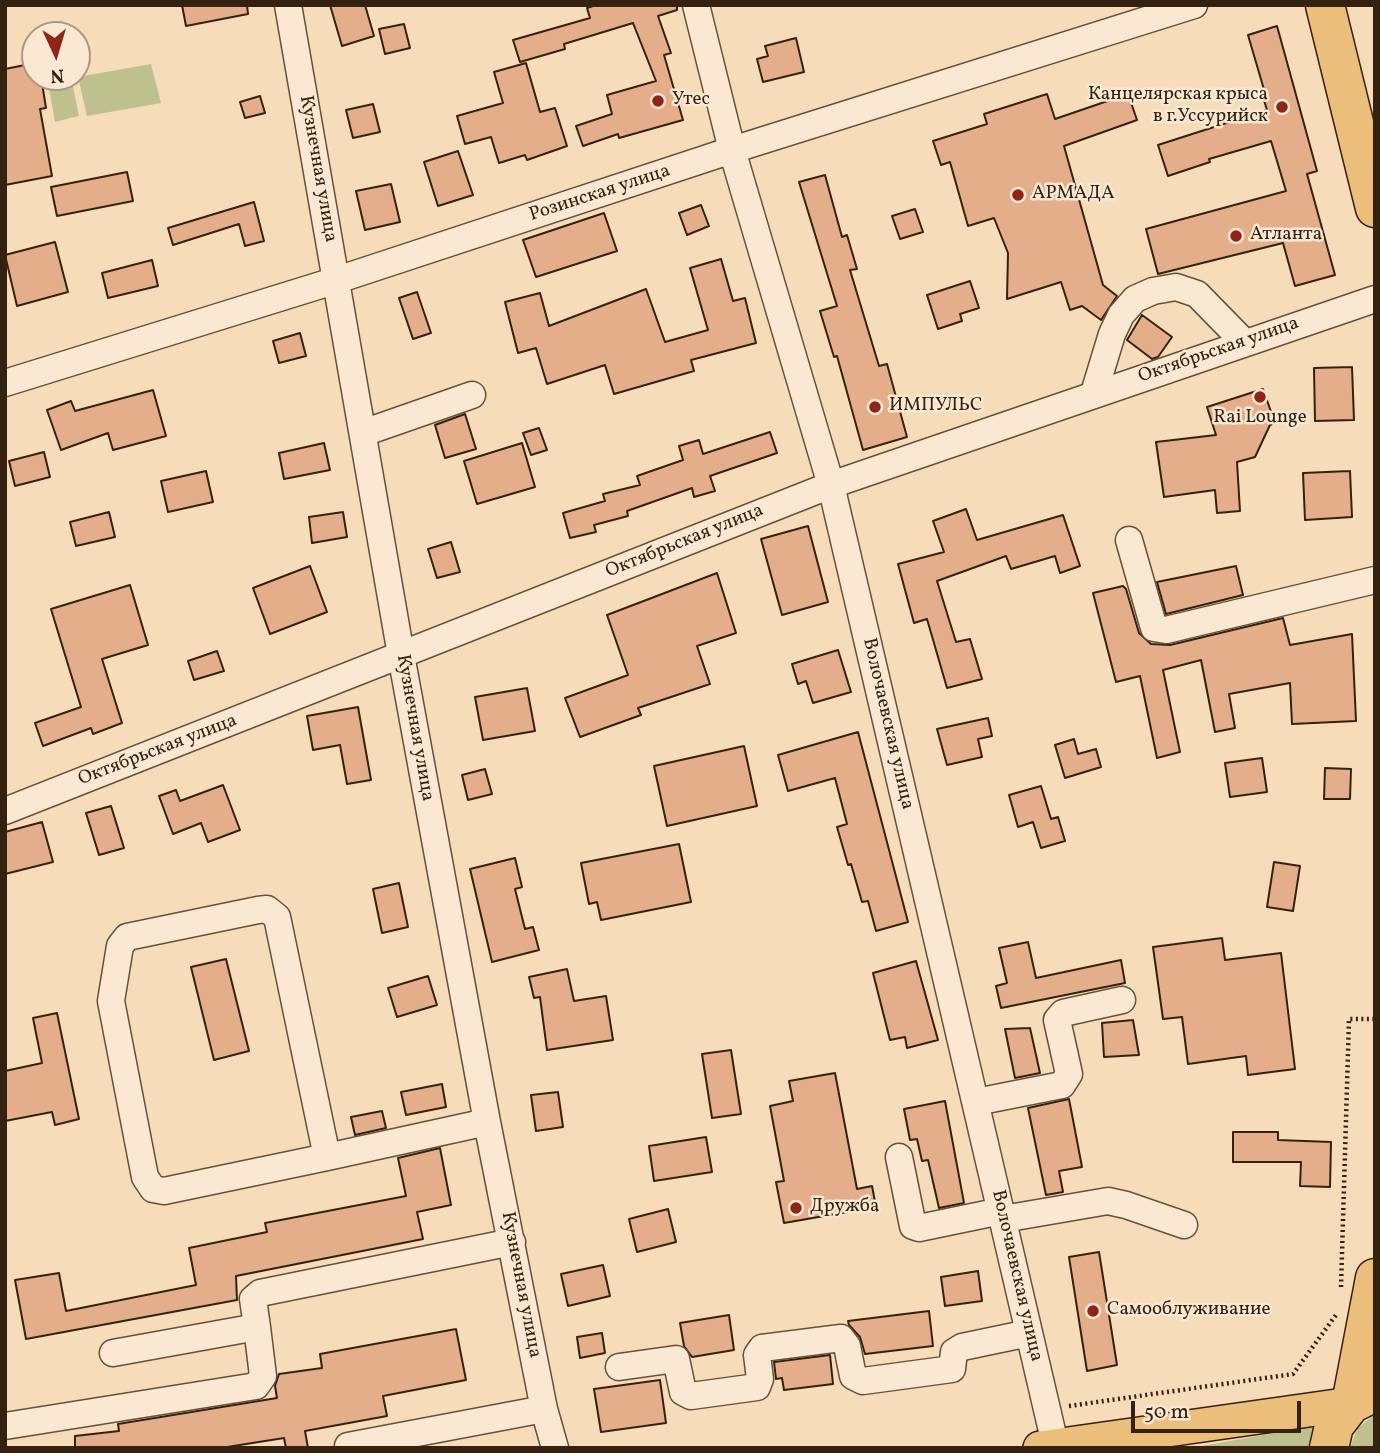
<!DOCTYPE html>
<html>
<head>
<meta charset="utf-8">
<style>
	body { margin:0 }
	#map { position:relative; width:1380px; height:1453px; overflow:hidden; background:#f7dcb9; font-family:Vollkorn,serif }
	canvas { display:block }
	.frame { position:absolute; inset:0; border:7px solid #352110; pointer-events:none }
	.north { position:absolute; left:21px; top:21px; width:70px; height:70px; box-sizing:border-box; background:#fae8d2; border:2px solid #ab9884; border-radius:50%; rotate:176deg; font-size:19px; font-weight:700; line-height:28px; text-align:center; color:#352110 }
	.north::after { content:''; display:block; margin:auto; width:24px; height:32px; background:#8f2418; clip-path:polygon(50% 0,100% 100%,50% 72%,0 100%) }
	.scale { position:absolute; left:1131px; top:1401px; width:170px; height:32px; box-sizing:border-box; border:4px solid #352110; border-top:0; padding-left:9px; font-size:21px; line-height:24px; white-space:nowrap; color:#352110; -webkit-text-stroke:5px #fae8d2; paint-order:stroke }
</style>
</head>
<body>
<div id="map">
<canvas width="1380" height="1453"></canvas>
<div class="frame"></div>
<div class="north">N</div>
<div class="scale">50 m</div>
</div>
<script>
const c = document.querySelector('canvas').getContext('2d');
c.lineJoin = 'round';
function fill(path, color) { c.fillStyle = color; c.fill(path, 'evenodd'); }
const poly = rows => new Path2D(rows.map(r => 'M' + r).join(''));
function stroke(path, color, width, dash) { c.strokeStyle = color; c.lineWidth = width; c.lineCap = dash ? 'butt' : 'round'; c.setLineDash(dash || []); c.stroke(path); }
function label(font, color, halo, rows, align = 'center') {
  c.font = font + ' Vollkorn,serif'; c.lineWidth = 5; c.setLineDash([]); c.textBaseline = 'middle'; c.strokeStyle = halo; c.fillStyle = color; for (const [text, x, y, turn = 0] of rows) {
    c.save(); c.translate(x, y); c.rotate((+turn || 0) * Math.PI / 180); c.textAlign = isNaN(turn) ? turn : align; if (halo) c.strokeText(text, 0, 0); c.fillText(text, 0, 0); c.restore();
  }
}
fill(poly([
	[151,64,161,103,87,116,78,77],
	[47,77,71,77,79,116,55,122],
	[1375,1414,1375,1448,1350,1448,1357,1429],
	[1320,1425,1318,1448,1190,1448]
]), '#bec08e');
const building = poly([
	[182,5,247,5,248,14,186,26,182,5],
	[330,5,365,5,374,36,342,46,330,5],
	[596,5,677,5,677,10,658,16,671,53,664,55,683,120,619,138,618,134,583,146,576,126,612,114,607,95,656,81,633,23,564,44,565,49,520,62,513,40,590,18,587,8,596,5],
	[404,24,410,48,385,54,379,29,404,24],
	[1277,26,1317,171,1307,174,1335,275,1295,286,1283,243,1158,274,1146,229,1286,191,1271,141,1209,159,1210,162,1168,176,1158,145,1267,110,1262,94,1265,93,1248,35,1277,26],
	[796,38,804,72,763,82,757,59,768,56,765,46,796,38],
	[35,63,35,77,41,77,46,108,40,109,52,176,5,185,5,69,35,63],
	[526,63,540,112,555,108,567,146,527,160,525,155,499,163,491,137,465,144,457,116,503,103,494,72,526,63],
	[1047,94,1055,119,1128,94,1137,120,1064,146,1103,285,1117,296,1101,320,1082,306,1070,310,1061,282,1007,299,1008,253,994,218,968,226,950,162,941,165,933,141,987,124,984,114,1047,94],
	[260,96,265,113,245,118,240,102,260,96],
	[373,104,380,132,353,138,346,110,373,104],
	[458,151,473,195,438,206,424,162,458,151],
	[127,172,133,201,57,216,51,187,127,172],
	[825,175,842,237,847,235,857,269,850,270,879,366,887,364,907,437,863,450,837,356,834,357,820,311,837,306,799,182,825,175],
	[391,184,400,222,365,230,356,191,391,184],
	[254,202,264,241,245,246,239,224,173,245,168,228,254,202],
	[701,205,709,226,687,235,679,213,701,205],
	[915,209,923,232,900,239,892,216,915,209],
	[604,213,617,251,536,277,523,240,604,213],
	[55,242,68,292,17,306,5,255,55,242],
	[721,259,733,301,745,298,756,343,691,360,694,371,614,394,605,365,547,384,536,348,518,353,505,302,540,293,549,326,646,289,665,342,708,330,690,268,721,259],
	[152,260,158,286,108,298,102,273,152,260],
	[970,281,979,308,960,314,962,321,938,329,927,295,970,281],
	[417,292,431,333,413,339,399,298,417,292],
	[1142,315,1172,337,1158,357,1152,359,1127,340,1142,315],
	[300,333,306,356,279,363,273,341,300,333],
	[1352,367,1354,420,1315,421,1314,368,1352,367],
	[1263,389,1275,423,1270,425,1255,457,1237,462,1240,511,1217,513,1215,490,1164,497,1156,442,1216,435,1207,407,1263,389],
	[153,390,166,436,113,450,108,433,61,450,47,410,71,401,75,411,153,390],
	[465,414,476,449,445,458,435,425,465,414],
	[539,428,547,450,531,455,523,433,539,428],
	[770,432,777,453,710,476,715,491,694,497,692,488,627,511,628,516,594,525,596,532,570,538,563,513,605,501,603,494,640,485,637,476,683,460,679,446,699,440,703,454,770,432],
	[324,443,330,470,284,479,279,453,324,443],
	[522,443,535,487,477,504,464,461,522,443],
	[44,452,50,477,15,486,9,461,44,452],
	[206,471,213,502,168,512,161,481,206,471],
	[1350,471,1352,517,1305,520,1303,473,1350,471],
	[966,509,977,540,1063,515,1080,566,1060,573,1055,556,1011,569,1006,556,937,581,956,642,970,639,982,679,947,688,927,619,914,623,898,564,944,552,933,521,966,509],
	[109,512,115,537,76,546,70,522,109,512],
	[343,512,347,537,312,543,309,517,343,512],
	[808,526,828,602,782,615,761,539,808,526],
	[451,542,460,572,437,578,428,549,451,542],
	[310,566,327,612,270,634,253,588,310,566],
	[1236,566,1243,595,1166,614,1157,582,1236,566],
	[717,573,736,633,697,646,710,684,638,708,641,715,580,737,565,698,628,675,607,615,717,573],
	[130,585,148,645,102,659,122,723,93,734,91,728,43,746,35,723,81,707,51,609,130,585],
	[1123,586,1126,589,1139,633,1151,644,1170,645,1283,618,1290,645,1352,634,1356,721,1292,724,1290,683,1229,694,1235,728,1215,732,1201,660,1163,670,1180,752,1157,758,1140,676,1116,682,1093,593,1123,586],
	[838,650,851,692,813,703,806,681,798,684,792,664,838,650],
	[217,651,224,671,194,680,188,661,217,651],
	[527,688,535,731,483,740,475,697,527,688],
	[358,707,371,780,347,784,340,745,313,750,307,716,358,707],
	[988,718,992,736,978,739,982,757,947,765,937,729,988,718],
	[858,732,908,922,876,931,868,901,862,902,851,864,848,865,837,827,847,824,835,778,788,791,778,755,858,732],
	[1074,739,1078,754,1096,749,1101,767,1065,778,1055,745,1074,739],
	[744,746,757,806,667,826,654,766,744,746],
	[1262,758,1267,792,1230,797,1225,763,1262,758],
	[1325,768,1351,769,1350,799,1324,799,1325,768],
	[485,769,492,794,468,800,462,775,485,769],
	[223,785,240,830,208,842,201,823,173,834,159,796,176,790,180,801,223,785],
	[1041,786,1051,819,1058,817,1065,841,1041,848,1033,822,1018,827,1009,795,1041,786],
	[111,806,124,848,99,855,86,813,111,806],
	[42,822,53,862,5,874,5,832,42,822],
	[679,844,691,902,601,920,597,902,589,904,581,863,679,844],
	[515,858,522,887,515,889,525,929,533,927,539,950,492,962,470,869,515,858],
	[1274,862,1300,866,1293,911,1267,907,1274,862],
	[399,883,408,927,382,933,373,889,399,883],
	[1222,938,1225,960,1281,953,1295,1069,1248,1075,1246,1056,1188,1064,1182,1017,1163,1019,1153,947,1222,938],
	[1028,942,1036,978,1121,960,1125,983,1001,1008,996,986,1007,983,999,948,1028,942],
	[226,959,249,1051,214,1060,191,967,226,959],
	[916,961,938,1040,907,1048,905,1037,890,1040,873,973,916,961],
	[567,969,574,1001,606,996,613,1040,547,1050,540,997,534,998,529,977,567,969],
	[428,976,437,1005,397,1017,388,988,428,976],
	[57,1013,79,1119,55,1125,52,1112,5,1121,5,1071,42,1063,33,1018,57,1013],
	[1133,1020,1139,1055,1104,1057,1102,1023,1133,1020],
	[1030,1028,1040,1073,1015,1078,1005,1029,1030,1028],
	[731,1050,741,1114,712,1118,702,1054,731,1050],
	[835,1073,857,1189,872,1186,876,1207,784,1223,776,1182,784,1181,770,1106,793,1101,789,1081,835,1073],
	[442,1084,446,1107,406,1115,401,1092,442,1084],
	[558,1092,563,1127,536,1131,531,1095,558,1092],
	[1069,1099,1082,1167,1059,1171,1063,1192,1046,1195,1028,1108,1069,1099],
	[945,1101,964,1203,939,1208,928,1160,922,1161,917,1139,910,1140,904,1109,945,1101],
	[382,1111,386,1128,355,1135,351,1117,382,1111],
	[1233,1132,1278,1132,1278,1140,1331,1142,1330,1187,1300,1186,1301,1162,1233,1162,1233,1132],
	[706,1137,712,1172,654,1181,649,1146,706,1137],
	[440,1148,451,1205,417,1212,423,1239,236,1276,237,1300,26,1339,15,1280,59,1273,66,1311,196,1285,189,1248,267,1232,265,1223,406,1196,398,1158,440,1148],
	[668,1209,676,1242,637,1252,629,1219,668,1209],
	[1099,1252,1117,1365,1087,1371,1069,1257,1099,1252],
	[603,1265,610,1296,568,1306,561,1274,603,1265],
	[978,1271,982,1301,945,1306,941,1277,978,1271],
	[929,1311,933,1346,865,1354,860,1337,849,1325,848,1321,929,1311],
	[729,1315,734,1350,692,1357,684,1346,680,1323,729,1315],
	[456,1329,466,1380,383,1396,387,1416,305,1431,308,1448,286,1448,284,1438,221,1448,75,1448,75,1436,119,1431,118,1424,277,1398,275,1386,279,1374,322,1368,320,1354,456,1329],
	[602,1333,605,1353,580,1358,577,1337,602,1333],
	[830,1355,833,1384,784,1390,782,1378,776,1379,774,1362,830,1355],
	[660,1380,666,1423,601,1432,594,1389,660,1380]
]);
fill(building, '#e4ae8b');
stroke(building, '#352110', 2);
const minor = poly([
	[288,5,401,655,487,1122,544,1409,555,1448],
	[696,5,732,150,831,485,1056,1448],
	[5,383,337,280,732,150,1194,5],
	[1094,393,1112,334,1121,315,1135,299,1153,291,1176,287,1197,294,1244,342],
	[363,433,472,395],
	[1129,540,1154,628,1166,630,1375,580],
	[5,811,831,485,1375,299],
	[976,1102,1062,1085,1069,1074,1057,1020,1063,1013,1122,1000],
	[327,1157,277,917,267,909,258,910,127,937,120,946,111,1001,145,1177,153,1189,164,1191,327,1157,487,1122],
	[899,1157,913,1226,919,1228,1001,1211],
	[1003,1219,1108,1201,1126,1205,1184,1225],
	[113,1353,257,1327,253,1299,260,1293,512,1242],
	[619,1367,676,1359,683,1392,691,1396,757,1387,760,1379,757,1355,762,1348,841,1338,847,1346,853,1376,863,1381,952,1369,954,1352,962,1347,1029,1333],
	[5,1426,256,1386,263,1376,257,1327],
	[348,1446,544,1409]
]);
const major = poly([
	[1040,1448,1351,1404]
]);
const highway = poly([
	[1325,5,1375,208],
	[1351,1404,1375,1278],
	[1329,1448,1334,1426,1351,1404,1373,1393]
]);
stroke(minor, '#66503a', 29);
stroke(major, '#352110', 36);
stroke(highway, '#352110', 41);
stroke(poly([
	[1341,1287,1349,1019,1375,1019],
	[1069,1406,1293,1374,1336,1315]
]), '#352110', 4.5, [2, 3.5]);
stroke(minor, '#fae8d2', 26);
stroke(major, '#ecbe7c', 33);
stroke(highway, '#ecbe7c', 38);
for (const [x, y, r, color] of [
	[658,101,7,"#8f2418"],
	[1282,107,7,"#8f2418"],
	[1018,195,7,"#8f2418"],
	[1236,236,7,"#8f2418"],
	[1260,397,7,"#8f2418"],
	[875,407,7,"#8f2418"],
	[796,1208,7,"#8f2418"],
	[1093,1311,7,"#8f2418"]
]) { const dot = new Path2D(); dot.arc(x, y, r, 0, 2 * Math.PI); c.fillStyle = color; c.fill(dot); stroke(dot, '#fae8d2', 2.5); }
label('19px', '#352110', '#fae8d2', [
	["Канцелярская крыса",1268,96,"right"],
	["в г.Уссурийск",1268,118,"right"],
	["Утес",672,101],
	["АРМАДА",1032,195],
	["Атланта",1250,236],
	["ИМПУЛЬС",889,407],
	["Rai Lounge",1260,419,"center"],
	["Дружба",810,1208],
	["Самооблуживание",1107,1311]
], 'left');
label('19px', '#352110', '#fae8d2', [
	["Кузнечная улица",317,169,80],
	["Розинская улица",600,194,-18],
	["Октябрьская улица",1219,351,-19],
	["Октябрьская улица",685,542,-22],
	["Волочаевская улица",887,724,77],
	["Кузнечная улица",414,728,80],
	["Октябрьская улица",158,751,-21],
	["Волочаевская улица",1016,1276,77],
	["Кузнечная улица",520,1285,79]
]);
</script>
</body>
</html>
